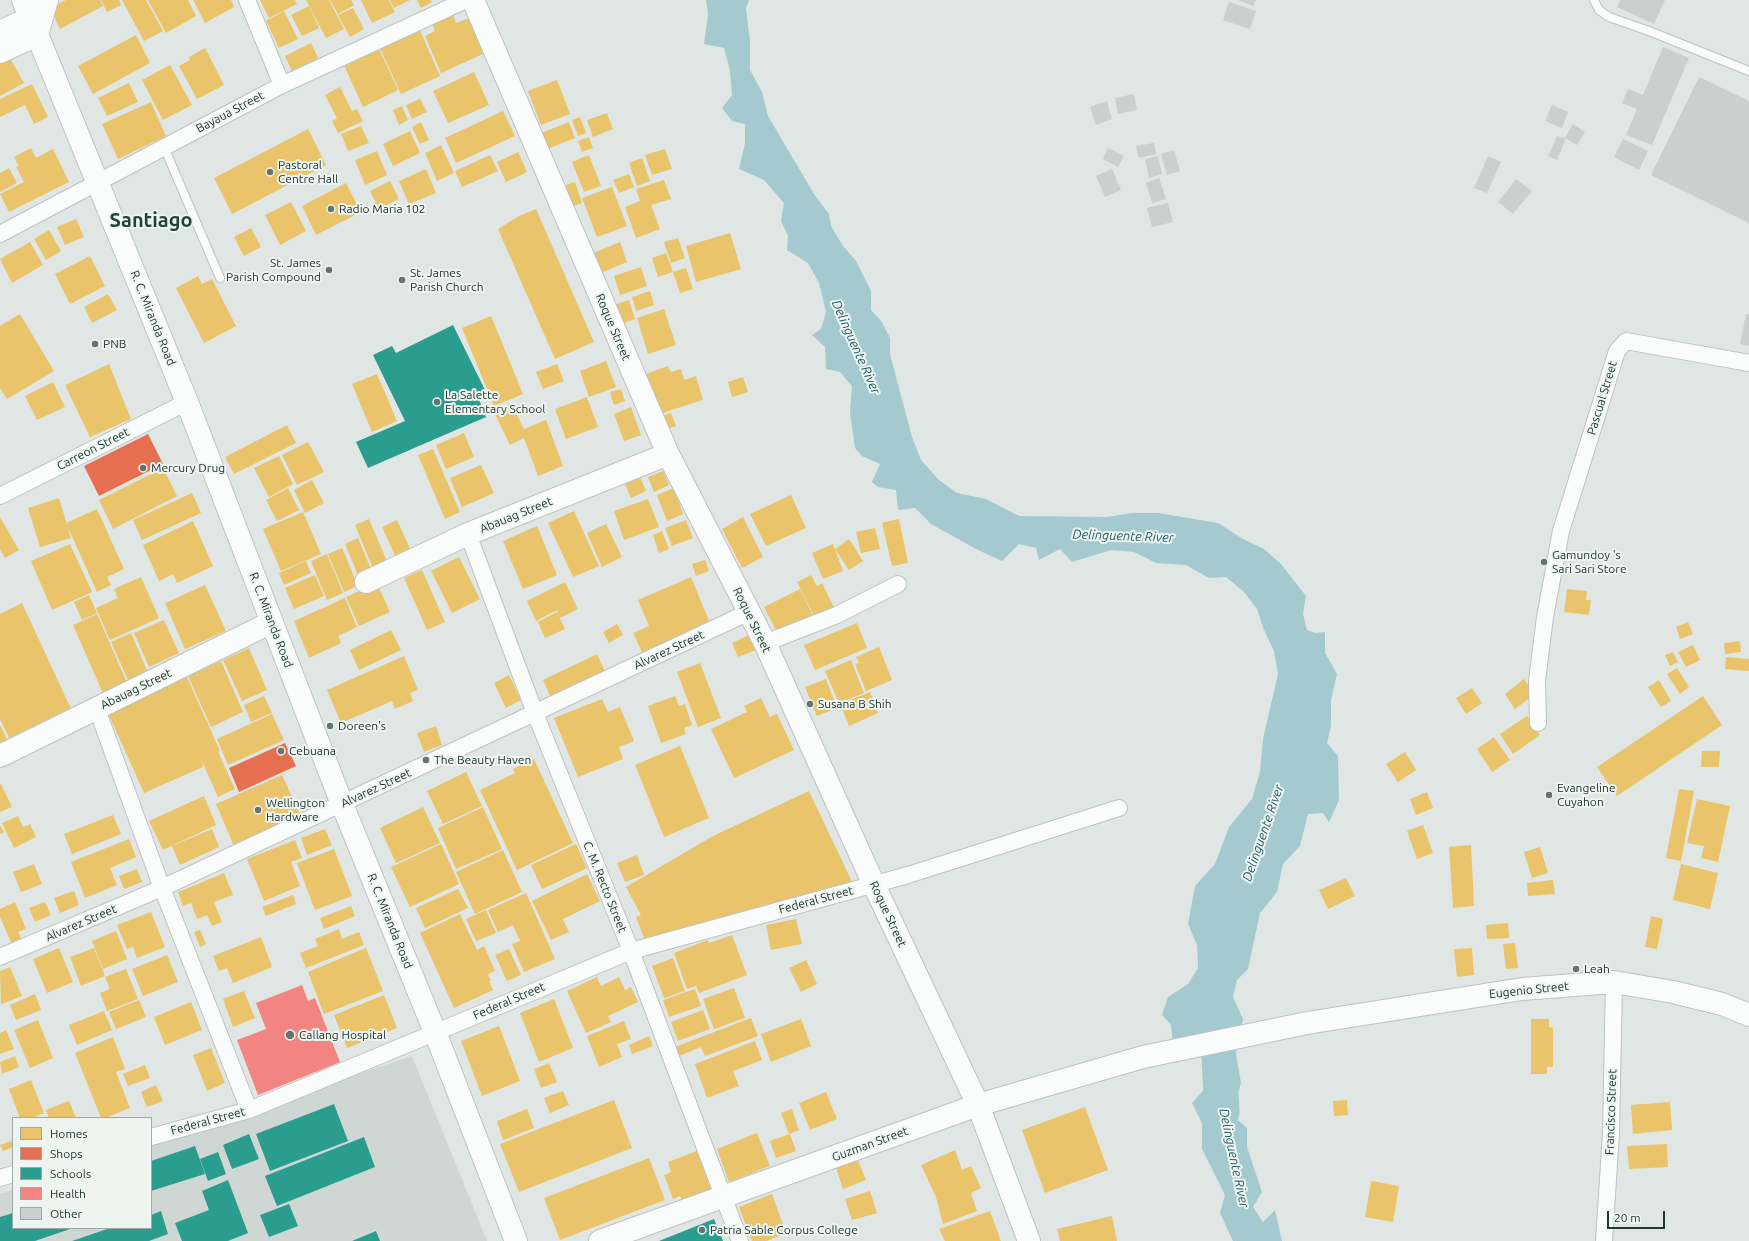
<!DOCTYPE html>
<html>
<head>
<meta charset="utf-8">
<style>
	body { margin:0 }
	#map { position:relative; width:1749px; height:1241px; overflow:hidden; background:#e0e6e3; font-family:Ubuntu,sans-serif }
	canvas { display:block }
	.legend { position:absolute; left:12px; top:1117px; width:140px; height:112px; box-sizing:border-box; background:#eef5f1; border:1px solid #9ca9a4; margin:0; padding:5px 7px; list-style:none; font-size:12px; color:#213630 }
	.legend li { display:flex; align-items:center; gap:8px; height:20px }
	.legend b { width:20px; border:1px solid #9ca9a4 }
	.scale { position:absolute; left:1607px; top:1211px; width:58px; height:18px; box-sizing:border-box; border:2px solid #213630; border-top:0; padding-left:5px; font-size:12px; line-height:14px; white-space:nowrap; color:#213630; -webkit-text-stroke:3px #eef5f1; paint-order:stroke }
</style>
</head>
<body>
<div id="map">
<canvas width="1749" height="1241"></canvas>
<ul class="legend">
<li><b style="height:11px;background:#e9c46a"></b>Homes</li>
<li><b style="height:11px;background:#e76f51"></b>Shops</li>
<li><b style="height:11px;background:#2a9d8f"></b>Schools</li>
<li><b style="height:11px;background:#f28482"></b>Health</li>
<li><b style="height:11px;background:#cbcfcd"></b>Other</li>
</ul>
<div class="scale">20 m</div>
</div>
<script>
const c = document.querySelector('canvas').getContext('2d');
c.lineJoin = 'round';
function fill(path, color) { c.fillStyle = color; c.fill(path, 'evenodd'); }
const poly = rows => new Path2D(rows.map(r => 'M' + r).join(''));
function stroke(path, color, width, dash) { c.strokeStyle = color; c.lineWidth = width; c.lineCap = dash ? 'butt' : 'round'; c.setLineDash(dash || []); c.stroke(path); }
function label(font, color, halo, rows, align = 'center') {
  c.font = font + ' Ubuntu,sans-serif'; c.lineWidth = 4; c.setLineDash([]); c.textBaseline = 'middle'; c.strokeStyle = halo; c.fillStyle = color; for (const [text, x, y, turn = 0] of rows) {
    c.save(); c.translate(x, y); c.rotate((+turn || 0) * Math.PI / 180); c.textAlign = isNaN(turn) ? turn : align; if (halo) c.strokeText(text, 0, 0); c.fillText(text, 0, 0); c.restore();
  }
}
fill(poly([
	[412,1056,487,1241,0,1241,0,1194,13,1190,13,1228,151,1228,151,1143]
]), '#ced7d3');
fill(poly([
	[706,0,749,0,746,8,750,42,750,70,762,92,768,116,814,194,829,214,831,226,843,246,856,261,871,291,871,310,882,322,890,338,890,354,912,437,921,460,939,480,957,493,986,499,1019,516,1107,517,1132,513,1158,513,1218,523,1243,539,1264,549,1281,564,1306,596,1303,614,1307,630,1315,633,1325,632,1325,653,1337,674,1331,700,1331,726,1327,743,1338,756,1339,800,1329,822,1323,813,1308,814,1300,846,1283,864,1277,892,1260,913,1248,969,1237,980,1233,997,1243,1019,1237,1043,1173,1045,1171,1025,1162,1015,1168,997,1188,984,1198,968,1197,945,1188,924,1195,886,1215,864,1229,827,1252,799,1260,772,1263,739,1278,674,1274,651,1264,630,1257,609,1244,592,1226,577,1209,578,1186,565,1156,563,1134,552,1111,550,1072,562,1060,549,1039,560,1036,548,1019,544,1002,561,978,550,931,524,915,508,898,510,896,490,878,487,872,482,880,464,862,456,855,448,850,413,852,386,840,372,826,369,825,347,812,335,821,329,826,312,819,283,808,263,787,250,788,236,781,221,784,203,764,180,739,169,745,143,745,124,732,121,722,108,732,95,730,71,724,48,704,44,708,14],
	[1237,1060,1241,1083,1232,1115,1247,1128,1247,1147,1262,1192,1253,1207,1263,1222,1275,1210,1282,1241,1233,1241,1220,1213,1225,1195,1202,1149,1202,1123,1192,1103,1209,1084,1209,1065]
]), '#a4cad0');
fill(poly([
	[66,0,100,0,103,6,60,29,50,8],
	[101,0,119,0,121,5,107,12],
	[122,0,146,0,163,31,144,41],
	[148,0,188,0,196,16,166,33],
	[193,0,231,0,234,7,205,23],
	[260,0,295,0,297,4,269,18],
	[306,0,329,0,344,29,326,38],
	[330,0,351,0,354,5,338,14],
	[361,0,389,0,395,12,372,23],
	[390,0,410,0,394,8],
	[417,0,431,0,432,2,421,8],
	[309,6,319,28,302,36,291,15],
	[353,8,364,29,350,37,338,15],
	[284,11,298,39,279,48,266,21],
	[452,12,456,23,469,18,485,53,441,73,425,36,435,31,431,22],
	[419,28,440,76,401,94,379,46],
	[136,35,150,63,93,94,78,66],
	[311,43,318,58,292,71,285,56],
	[378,47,398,90,363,107,343,63],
	[205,48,224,85,197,99,179,66,190,60,189,57],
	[10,58,24,83,0,96,0,63],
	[170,65,192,105,163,120,142,80],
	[474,72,489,105,448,123,433,91],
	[557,80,570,114,541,125,528,91],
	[129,83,138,102,107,116,98,98],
	[32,84,48,117,34,124,25,105,0,117,0,99],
	[340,87,352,111,357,109,363,121,338,133,332,121,337,118,325,95],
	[420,99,427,112,412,119,406,105],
	[151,102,166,136,118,159,102,124],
	[402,106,408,120,399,125,393,110],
	[503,111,515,136,456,163,445,138],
	[607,113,613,129,593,137,587,120],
	[580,117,586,133,578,136,572,120],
	[421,122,429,140,420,144,412,127],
	[569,122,575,138,547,149,541,133],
	[361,126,369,143,348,151,341,134],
	[308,129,326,165,232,214,214,178],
	[410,131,420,153,393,166,383,144],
	[589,137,593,148,582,152,578,141],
	[441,145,454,173,437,181,425,153],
	[31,148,36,158,53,149,69,182,9,212,0,194,24,182,16,167,19,166,14,157],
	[665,149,672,169,652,175,645,155],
	[377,151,387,175,365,185,355,160],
	[518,152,527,172,506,182,497,162],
	[490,155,498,171,462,187,455,171],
	[589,155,601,186,584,192,572,162],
	[642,158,650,181,637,186,629,163],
	[9,168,17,183,0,192,0,173],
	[426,169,436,193,409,204,399,181],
	[629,174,634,187,619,193,613,180],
	[664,180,671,199,651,205,660,229,636,238,625,207,640,201,636,189],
	[390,181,399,199,379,209,370,191],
	[575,182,582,203,569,207,563,186],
	[346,183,361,212,316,235,302,206],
	[612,187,627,226,597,237,582,198],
	[291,202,306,231,280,245,265,215],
	[536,209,594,342,555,359,498,229,519,216],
	[76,219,84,237,65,245,57,227],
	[251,228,261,247,244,256,234,237],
	[49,230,61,251,46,260,34,239],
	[730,233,741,269,696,282,686,246],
	[678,238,685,258,671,263,664,242],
	[30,242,43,265,12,283,0,259],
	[620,242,627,262,598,274,591,254],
	[666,253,673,272,658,277,652,258],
	[90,256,105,286,70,304,55,274],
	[641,267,647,286,620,295,614,276],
	[686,268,693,289,680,293,673,272],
	[198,276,202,284,212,279,236,326,204,343,176,288],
	[650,291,654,305,636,311,632,297],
	[108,294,117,310,92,323,84,307],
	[629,300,635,319,618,325,611,306],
	[664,309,676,345,648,354,637,318],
	[20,314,54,371,7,399,0,388,0,326],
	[491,316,523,394,494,406,462,328],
	[606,361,616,387,589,397,580,371],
	[109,364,131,419,90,437,65,385],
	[557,364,564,381,543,389,536,372],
	[668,366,671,372,681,369,684,380,696,376,703,400,659,414,646,374],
	[377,374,397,421,372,432,352,384],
	[743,377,748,392,732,397,728,382],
	[53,382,65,407,37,420,25,396],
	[621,389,625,401,614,405,610,392],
	[587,397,598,427,566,439,555,409],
	[511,403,524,429,546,420,563,466,538,476,524,438,510,445,494,412],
	[631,407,641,435,624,441,614,414],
	[671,413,676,426,665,430,660,417],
	[287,425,296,443,234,474,225,457],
	[464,433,474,457,446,469,436,445],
	[308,442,324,472,297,485,282,455],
	[433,449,460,512,445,519,418,455],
	[279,456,293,484,269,497,254,468],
	[481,465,494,493,462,507,450,478],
	[163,468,177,496,113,529,99,500],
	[663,471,669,485,654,492,648,477],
	[640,477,646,491,631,498,625,484],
	[312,480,324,503,305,513,294,490],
	[288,488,299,510,277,521,266,500],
	[674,488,683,514,667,521,657,495],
	[192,493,201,513,142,540,133,520],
	[791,495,806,528,766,546,750,514],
	[59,498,71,538,40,547,28,508],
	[648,499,659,527,624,540,614,511],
	[97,509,124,569,107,577,111,585,97,592,66,523],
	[574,511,599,566,573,577,548,523],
	[303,512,321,554,281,571,263,529],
	[0,517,19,550,5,558,0,549],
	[743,517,763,557,742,568,722,529],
	[369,519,389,566,375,573,355,525],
	[899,519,908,563,892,566,882,523],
	[397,520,413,555,398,562,382,527],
	[686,520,693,538,672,546,665,528],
	[193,521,213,566,177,583,173,574,159,581,143,545],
	[606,524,622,557,602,567,587,533],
	[537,526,557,575,523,589,503,541],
	[875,528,880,549,861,553,856,532],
	[662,531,669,549,659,553,653,535],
	[358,538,373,574,360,580,345,544],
	[849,539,863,561,849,570,835,549],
	[70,544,92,592,52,610,31,561],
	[833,544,843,571,823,579,812,553],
	[342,548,358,586,344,592,328,554],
	[327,554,343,593,327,600,311,561],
	[459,557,480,599,452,613,431,571],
	[705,560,709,571,696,576,692,564],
	[306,561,311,573,284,585,279,573],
	[422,570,445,622,427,630,404,578],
	[315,575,324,596,294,609,285,588],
	[811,575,817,586,822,583,835,610,816,620,797,582],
	[141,577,159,618,110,640,96,608,118,598,114,589],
	[691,577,710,623,642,652,633,633,649,626,638,600],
	[565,582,578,609,560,618,557,610,536,621,527,601],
	[377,583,390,612,359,626,346,597],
	[205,585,226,631,185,649,165,603],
	[800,589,813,616,778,634,764,607],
	[1567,589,1587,591,1586,600,1591,600,1589,615,1564,612],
	[89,595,97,613,82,620,74,602],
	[345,598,357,627,338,636,341,643,309,658,294,621],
	[22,603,71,709,9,738,0,719,0,614],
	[557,612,565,629,545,638,538,622],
	[97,614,129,687,105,698,73,625],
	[164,620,179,653,149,667,134,633],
	[1688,622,1693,634,1680,639,1676,627],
	[857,623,867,648,815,670,804,645],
	[617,624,623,635,609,643,603,632],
	[391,630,401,650,359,670,350,650],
	[131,633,148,673,129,682,111,642],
	[749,635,756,650,738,657,732,643],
	[1740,641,1741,652,1725,654,1724,643],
	[1693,645,1700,660,1686,667,1678,652],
	[879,647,892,680,866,691,855,664,859,663,856,657],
	[249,648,267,690,242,701,223,660],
	[1673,652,1678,662,1670,666,1665,655],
	[597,654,606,674,552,700,543,680],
	[404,656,418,690,410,693,413,701,395,709,392,701,341,723,327,690],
	[1726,657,1749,659,1749,671,1725,669],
	[851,660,864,693,839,703,825,671],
	[221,661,243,712,211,727,188,676],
	[700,663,721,718,698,727,677,672],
	[1677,668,1689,687,1680,694,1667,674],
	[509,675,521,700,506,708,494,683],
	[187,677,220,751,218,752,235,789,218,797,201,759,203,767,144,793,108,713],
	[826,679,837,708,817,716,805,687],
	[1524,679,1535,694,1515,709,1505,694],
	[1659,680,1671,701,1661,707,1648,687],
	[1472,688,1482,703,1466,714,1456,698],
	[870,692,878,713,849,726,840,704],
	[264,696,272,713,251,722,244,705],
	[675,696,679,706,685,704,692,725,684,728,686,734,661,743,648,706],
	[1703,696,1722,725,1617,796,1597,767],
	[761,698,770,717,777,714,794,750,734,778,711,729,747,712,744,706],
	[602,699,608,712,620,707,634,741,619,747,623,759,578,777,554,718],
	[272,714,284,740,228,765,217,739],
	[1527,716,1540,735,1513,754,1500,734],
	[0,725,8,741,0,746],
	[436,726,442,745,424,752,417,733],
	[1494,737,1510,760,1492,772,1477,749],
	[680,746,709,818,664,837,635,765],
	[1702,751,1720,751,1719,767,1701,767],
	[1405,752,1416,770,1398,782,1386,764],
	[534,759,573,843,517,870,480,790,515,773,513,769],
	[466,772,482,806,443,824,427,791],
	[282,775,301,816,234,846,216,804],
	[1,784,12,807,0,812,0,785],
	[1679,789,1694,791,1681,861,1666,858],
	[809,791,853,884,646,943,636,917,641,915,626,887,713,836],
	[1427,792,1433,808,1416,815,1410,799],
	[204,796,216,825,163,850,149,821],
	[1697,799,1730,806,1718,862,1701,858,1704,846,1687,843],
	[423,807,440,843,396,863,380,828],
	[483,807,502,849,456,869,438,828],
	[113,815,121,834,72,854,64,834],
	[18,816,23,827,30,824,36,837,14,848,2,823],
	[0,825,4,832,0,834],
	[1423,825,1433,853,1417,859,1407,831],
	[212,829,219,847,180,865,172,846],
	[325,829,332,845,307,855,301,838],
	[129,839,136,857,110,868,117,885,85,898,71,862],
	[295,840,302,858,291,862,300,886,264,901,247,859],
	[441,844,459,884,410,907,391,867],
	[576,844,587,868,542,889,531,865],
	[1471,845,1474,906,1453,908,1449,847],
	[1540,847,1548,873,1532,878,1524,852],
	[334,849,352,896,315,910,297,863],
	[503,850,522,892,475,914,456,872],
	[637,855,644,875,625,882,617,863],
	[34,864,42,884,21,892,13,872],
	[1681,864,1718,873,1710,909,1673,900],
	[137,869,142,882,124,889,119,876],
	[224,873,233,895,214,902,222,922,212,926,207,915,197,919,191,903,183,906,178,892],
	[587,874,600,901,563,919,569,932,551,940,532,901],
	[1346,878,1355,896,1328,909,1319,890],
	[1553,880,1555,894,1528,896,1527,883],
	[458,889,468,908,425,928,416,908],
	[74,891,79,905,60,913,54,898],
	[526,893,555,959,524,972,512,944,520,941,513,925,498,932,488,910],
	[293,895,296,904,266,916,262,907],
	[15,902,26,929,18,932,22,940,12,944,0,917,0,909],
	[45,902,51,915,35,922,29,908],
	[351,906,355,916,324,929,320,918],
	[486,910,496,933,476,941,466,919],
	[151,912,165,947,137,958,133,947,127,949,117,925],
	[460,914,477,950,484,946,495,971,488,974,491,981,489,981,493,990,454,1008,420,933],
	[1651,916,1663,919,1657,949,1645,947],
	[796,919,802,944,771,950,766,925],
	[1508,923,1509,938,1487,939,1486,925],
	[339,929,342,939,359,932,364,945,306,968,300,953,318,946,315,939],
	[200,930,206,944,200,947,194,932],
	[116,931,127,959,103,969,92,941],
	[732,935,747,975,699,993,696,986,687,989,674,953,708,940,709,943],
	[261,937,272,967,233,983,227,968,219,971,213,956],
	[1515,943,1518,968,1506,969,1503,944],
	[59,948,73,982,47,993,33,959],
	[94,948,105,976,81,986,70,957],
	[366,948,383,991,324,1014,308,972],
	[1472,948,1474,975,1457,977,1454,949],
	[509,949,521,975,507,981,495,955],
	[167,955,178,982,143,996,132,969],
	[673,958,685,991,664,998,652,966],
	[806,960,817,984,801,992,789,968],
	[10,967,22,996,1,1004,0,971],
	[126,969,138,999,107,1011,100,993,110,989,105,977],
	[597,977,601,986,619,977,625,990,631,987,638,1002,608,1016,611,1022,586,1033,567,991],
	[734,988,745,1018,714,1029,703,999],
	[695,989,701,1006,669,1017,663,1000],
	[244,991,255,1018,233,1027,223,999],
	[35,994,41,1010,16,1020,10,1005],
	[384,995,397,1028,347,1048,334,1015],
	[554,999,573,1048,539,1062,520,1013],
	[139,1000,146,1017,116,1029,109,1012],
	[191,1002,202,1030,165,1045,154,1017],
	[703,1010,710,1029,678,1041,671,1022],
	[104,1011,112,1030,77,1045,69,1025],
	[751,1018,758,1036,705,1056,701,1047,679,1056,675,1047],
	[801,1019,811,1046,771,1062,761,1034],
	[1531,1019,1549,1019,1549,1027,1553,1028,1553,1067,1547,1067,1547,1074,1531,1074],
	[38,1020,53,1058,30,1068,14,1030],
	[624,1021,631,1039,617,1044,622,1057,599,1067,587,1036],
	[499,1026,520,1081,482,1096,461,1041],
	[6,1030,14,1049,0,1054,0,1033],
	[649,1036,653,1046,632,1054,629,1045],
	[113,1037,125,1069,116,1072,130,1108,105,1118,101,1118,75,1053],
	[755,1041,762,1060,733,1071,739,1086,707,1098,695,1064],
	[211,1048,225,1083,207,1091,193,1055],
	[15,1056,19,1067,2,1074,0,1062],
	[549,1063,557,1082,541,1088,534,1069],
	[145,1065,150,1078,128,1086,123,1074],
	[31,1080,44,1113,32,1118,20,1118,9,1089],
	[156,1085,163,1101,147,1107,141,1092],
	[563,1091,569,1105,550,1113,544,1098],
	[826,1092,837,1119,810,1130,799,1103],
	[614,1100,632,1148,519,1192,500,1144],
	[1347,1100,1348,1115,1334,1116,1333,1101],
	[69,1101,76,1118,49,1118,46,1110],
	[1670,1102,1672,1130,1633,1134,1631,1105],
	[1085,1107,1108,1170,1045,1193,1022,1130],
	[527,1109,534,1128,503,1140,497,1121],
	[792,1109,799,1130,789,1134,781,1113],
	[757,1133,770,1166,729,1182,717,1149],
	[790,1134,796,1151,776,1158,770,1141],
	[11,1141,13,1147,3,1151,0,1145],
	[1667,1144,1668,1167,1629,1169,1627,1146],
	[955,1150,962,1170,971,1166,981,1188,971,1193,977,1211,943,1224,936,1197,921,1165],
	[697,1151,714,1198,685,1208,680,1196,673,1199,664,1175,671,1172,668,1162],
	[649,1158,665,1200,560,1240,544,1198],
	[858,1160,866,1180,843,1189,836,1168],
	[1371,1181,1399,1186,1393,1222,1365,1217],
	[870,1191,877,1213,852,1220,845,1199],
	[772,1194,786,1233,767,1241,752,1241,739,1207],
	[990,1211,1001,1241,945,1241,939,1229],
	[1112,1216,1117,1241,1060,1241,1057,1229]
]), '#e9c46a');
fill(poly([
	[148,434,163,464,99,496,84,466],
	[285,743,296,766,239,792,229,768]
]), '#e76f51');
fill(poly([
	[453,325,486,392,478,397,486,417,368,468,356,442,405,421,373,355,392,346,396,353],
	[334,1104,348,1141,270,1171,256,1134],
	[249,1134,259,1159,232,1169,223,1145],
	[364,1137,375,1167,277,1206,265,1176],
	[195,1146,205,1174,151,1191,151,1161],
	[218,1152,226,1174,208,1181,200,1159],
	[228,1180,248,1233,228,1241,182,1241,175,1223,209,1210,202,1191],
	[289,1204,298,1226,269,1237,260,1215],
	[161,1211,168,1234,149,1241,72,1241,110,1228,151,1228,151,1215],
	[13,1213,13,1228,73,1228,35,1241,0,1241,0,1217],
	[714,1219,723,1241,659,1241],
	[376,1231,380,1241,352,1241]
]), '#2a9d8f');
fill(poly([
	[302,985,308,1001,315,998,340,1062,258,1095,237,1040,266,1029,256,1003]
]), '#f28482');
stroke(poly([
	[1216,1004,1222,1112]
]), '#a4cad0', 35);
fill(poly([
	[1238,0,1256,0,1253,6],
	[1620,0,1665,0,1654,24,1617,7],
	[1229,2,1256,11,1250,29,1223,20],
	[1663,47,1689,58,1652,145,1626,135,1637,109,1622,103,1628,89,1643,95],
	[1699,77,1749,101,1749,223,1651,175],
	[1134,94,1137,110,1118,114,1115,98],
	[1107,101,1112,119,1096,125,1090,107],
	[1552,105,1568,112,1562,128,1545,121],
	[1573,124,1585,132,1577,145,1565,138],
	[1557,136,1566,139,1557,160,1548,156],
	[1623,139,1648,151,1639,170,1614,157],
	[1154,143,1156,154,1139,158,1136,146],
	[1108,148,1124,156,1118,167,1103,159],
	[1174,150,1180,171,1167,175,1161,154],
	[1158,156,1162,174,1149,178,1145,159],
	[1488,156,1501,162,1487,193,1474,188],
	[1112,169,1121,190,1105,197,1096,176],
	[1159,178,1166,199,1152,203,1146,183],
	[1516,179,1532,191,1513,214,1498,202],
	[1168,203,1173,222,1152,227,1147,208],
	[1746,314,1749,314,1749,346,1740,344]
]), '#cbcfcd');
const lane = poly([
	[1594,0,1599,10,1609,17,1649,31,1749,71],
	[164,147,220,278]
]);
const street = poly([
	[247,0,282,85],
	[0,234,282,85,466,0],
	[0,496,187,402],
	[468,534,535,713,631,951,740,1241],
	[765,643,837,615,898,584],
	[97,709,162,888,249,1110],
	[1538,723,1537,681,1545,617,1561,531,1617,351,1626,341,1749,363],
	[0,957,162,888,749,612],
	[151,1137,249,1110,631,951,908,875,1119,808],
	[0,1178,13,1174],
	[1604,1241,1611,1133,1614,982]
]);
const secondary = poly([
	[23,0,187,402,342,804,435,1032,516,1241],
	[473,0,668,454,765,643,874,885,978,1105,1029,1241],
	[0,32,30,18,39,7],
	[0,52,37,35,47,0],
	[366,582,468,534,668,454],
	[0,756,272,622],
	[600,1241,978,1105,1143,1057,1307,1023,1522,989,1614,982,1673,992,1722,1004,1749,1015]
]);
stroke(lane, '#bdc3c0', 10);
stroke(street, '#bdc3c0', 18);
stroke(secondary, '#bcc3c0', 24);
stroke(lane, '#fafbfb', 8);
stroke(street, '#fafbfb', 16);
stroke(secondary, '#fafbfb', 22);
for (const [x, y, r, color] of [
	[270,172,4,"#64746f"],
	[331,209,4,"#64746f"],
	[329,270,4,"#64746f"],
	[402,280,4,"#64746f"],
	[95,344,4,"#64746f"],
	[437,402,4,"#64746f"],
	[143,468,4,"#64746f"],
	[1544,562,4,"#64746f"],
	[810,704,4,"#64746f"],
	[330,726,4,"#64746f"],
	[281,751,4,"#64746f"],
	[426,760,4,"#64746f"],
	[1549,795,4,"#64746f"],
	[258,810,4,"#64746f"],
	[1576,969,4,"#64746f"],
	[290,1035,5,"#64746f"],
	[702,1230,4,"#64746f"]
]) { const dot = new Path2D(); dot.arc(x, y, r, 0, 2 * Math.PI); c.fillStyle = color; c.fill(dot); stroke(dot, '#eef5f1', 1.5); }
label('12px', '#213630', '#eef5f1', [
	["Bayaua Street",230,112,-28],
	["R. C. Miranda Road",153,318,68],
	["Roque Street",613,327,67],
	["Pascual Street",1602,398,-73],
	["Carreon Street",93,449,-27],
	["Abauag Street",516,515,-22],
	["R. C. Miranda Road",271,620,69],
	["Roque Street",752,620,64],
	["Alvarez Street",669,650,-25],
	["Abauag Street",136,689,-26],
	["Alvarez Street",376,788,-25],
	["C. M. Recto Street",605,887,68],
	["Federal Street",816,900,-15],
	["Roque Street",888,914,65],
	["R. C. Miranda Road",390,921,68],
	["Alvarez Street",81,923,-23],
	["Eugenio Street",1529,990,-6],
	["Federal Street",509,1001,-23],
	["Francisco Street",1611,1112,-88],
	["Federal Street",208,1121,-15],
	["Guzman Street",870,1144,-20]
]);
label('12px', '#213630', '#eef5f1', [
	["Pastoral",278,165],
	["Centre Hall",278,179],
	["Radio Maria 102",339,209],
	["St. James",321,263,"right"],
	["Parish Compound",321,277,"right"],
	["St. James",410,273],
	["Parish Church",410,287],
	["PNB",103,344],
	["La Salette",445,395],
	["Elementary School",445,409],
	["Mercury Drug",151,468],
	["Gamundoy 's",1552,555],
	["Sari Sari Store",1552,569],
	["Susana B Shih",818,704],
	["Doreen's",338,726],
	["Cebuana",289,751],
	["The Beauty Haven",434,760],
	["Evangeline",1557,788],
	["Cuyahon",1557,802],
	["Wellington",266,803],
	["Hardware",266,817],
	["Leah",1584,969],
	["Callang Hospital",299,1035],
	["Patria Sable Corpus College",710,1230]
], 'left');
label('italic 13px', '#225e6b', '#eef5f1', [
	["Delinguente River",856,347,66],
	["Delinguente River",1123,536,2],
	["Delinguente River",1263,833,-71],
	["Delinguente River",1234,1158,78]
]);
label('bold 20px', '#20453c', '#eef5f1', [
	["Santiago",151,220]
]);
</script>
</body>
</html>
